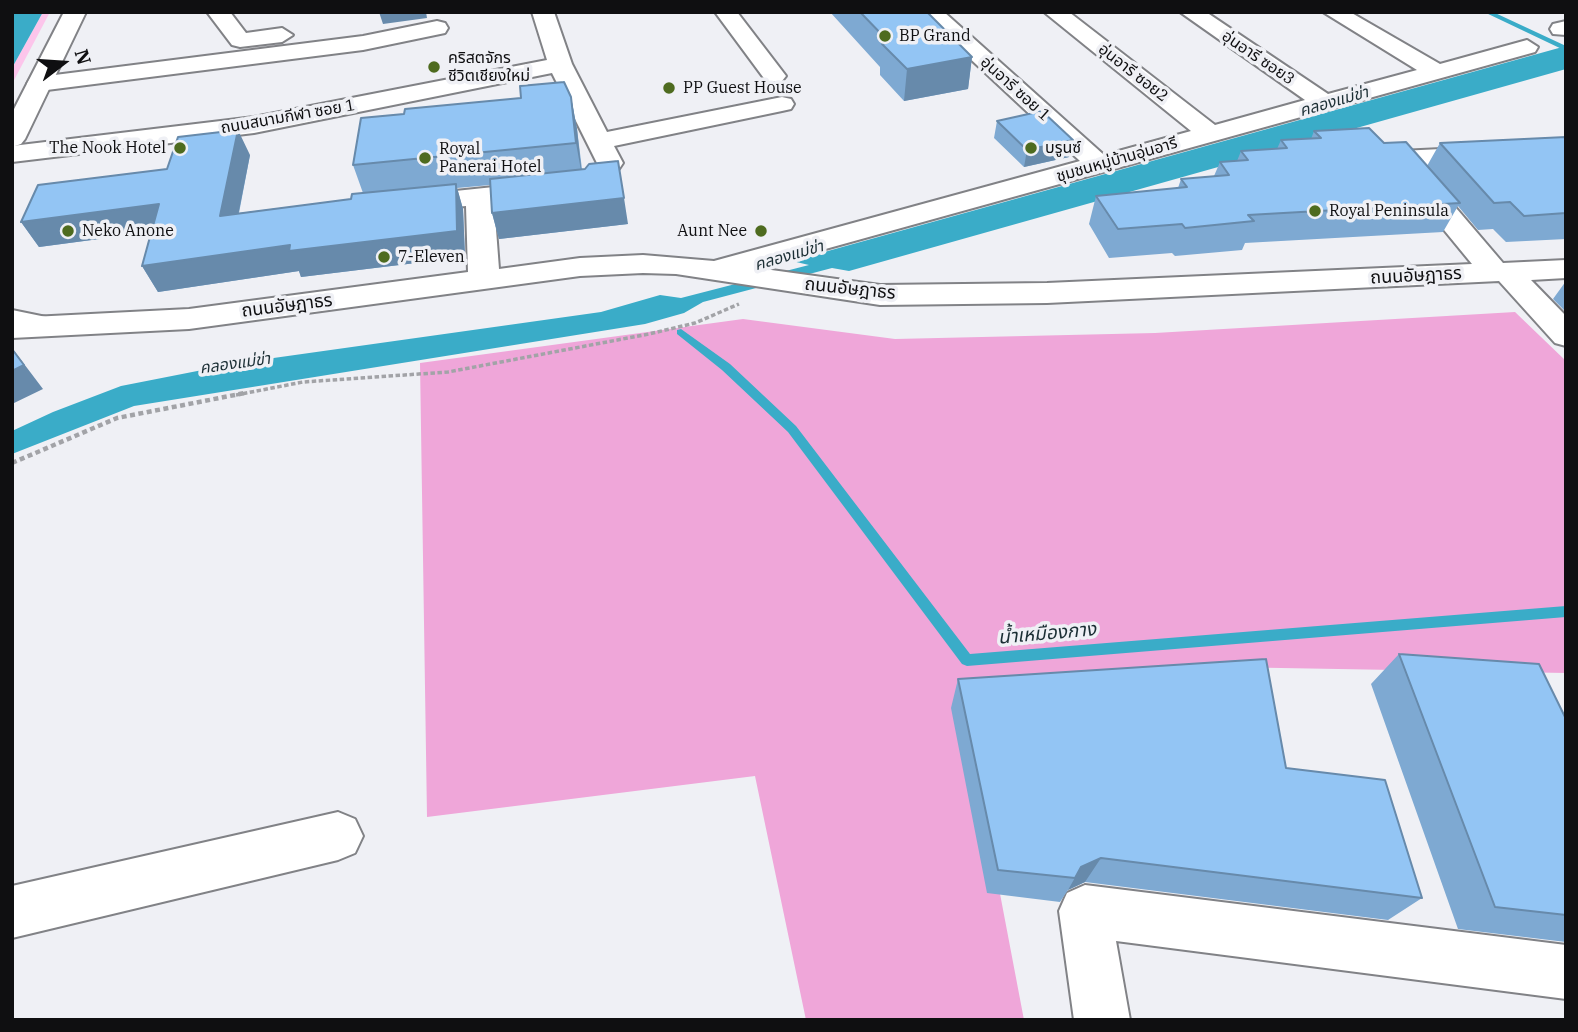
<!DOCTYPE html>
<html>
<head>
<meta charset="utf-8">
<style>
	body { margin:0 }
	#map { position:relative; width:1578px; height:1032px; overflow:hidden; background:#eff0f5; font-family:"IBM Plex Serif",serif }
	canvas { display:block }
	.frame { position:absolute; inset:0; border:14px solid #0f0f11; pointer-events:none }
	.north { position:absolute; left:28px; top:28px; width:70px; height:70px; -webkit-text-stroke:5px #eff0f5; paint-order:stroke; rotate:73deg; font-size:19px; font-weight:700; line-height:28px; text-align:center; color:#0f0f11 }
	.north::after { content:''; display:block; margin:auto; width:24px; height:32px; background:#0f0f11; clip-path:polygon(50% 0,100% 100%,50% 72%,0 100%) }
</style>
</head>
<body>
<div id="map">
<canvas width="1578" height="1032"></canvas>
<div class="frame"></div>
<div class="north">N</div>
</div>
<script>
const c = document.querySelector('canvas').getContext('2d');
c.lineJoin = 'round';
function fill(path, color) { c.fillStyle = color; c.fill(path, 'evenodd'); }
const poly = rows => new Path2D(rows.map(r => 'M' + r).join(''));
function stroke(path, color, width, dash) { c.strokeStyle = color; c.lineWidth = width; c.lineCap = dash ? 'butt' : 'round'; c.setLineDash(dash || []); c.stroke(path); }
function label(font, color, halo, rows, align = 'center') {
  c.font = font + ' "IBM Plex Serif","Noto Sans Thai",serif'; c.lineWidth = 7; c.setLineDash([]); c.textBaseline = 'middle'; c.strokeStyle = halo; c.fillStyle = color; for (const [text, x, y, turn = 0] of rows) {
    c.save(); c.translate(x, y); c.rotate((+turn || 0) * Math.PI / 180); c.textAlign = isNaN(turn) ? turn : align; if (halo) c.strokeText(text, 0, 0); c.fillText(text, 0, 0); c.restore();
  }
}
fill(poly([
	[43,12,50,12,12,84,12,68]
]), '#fcc5eb');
fill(poly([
	[1515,312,1566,361,1566,673,1224,667,963,699,1024,1020,806,1020,755,776,427,817,420,363,743,319,895,339,1155,333]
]), '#efa6d9');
fill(poly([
	[12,12,43,12,12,68],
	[1566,46,1566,69,849,271,832,268,703,302,684,313,645,324,134,406,12,454,12,431,53,412,121,386,238,363,601,312,660,295,681,298,809,265,792,261]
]), '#3aacc8');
fill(poly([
	[1484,12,1493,12,1566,46,1566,51,1484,12],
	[681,329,730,364,796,426,970,654,1566,606,1566,617,967,666,962,664,788,432,722,370,677,334,677,330,681,329]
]), '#3aacc8');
const minor = poly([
	[207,12,230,12,246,33,282,28,293,35,282,42,240,47,232,45,207,12],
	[532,12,554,12,572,64,607,132,782,97,791,99,794,104,791,109,782,111,614,146,623,163,619,169,610,171,601,169,597,163,552,73,254,133,12,162,12,146,254,117,547,60,532,12],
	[715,12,737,12,786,76,782,81,766,81,715,12],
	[920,12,944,12,1104,155,1191,131,1044,12,1069,12,1215,125,1305,100,1180,12,1206,12,1328,94,1417,70,1323,12,1350,12,1440,64,1527,40,1538,47,1535,52,757,268,880,285,1047,283,1472,264,1403,180,1407,174,1417,172,1427,174,1503,263,1566,260,1566,278,1531,280,1566,316,1566,346,1555,343,1499,281,1047,303,880,305,676,274,643,273,580,276,189,329,12,338,12,318,189,309,468,272,466,206,407,212,397,210,393,204,397,198,407,196,542,182,552,184,556,190,552,196,494,203,499,269,580,258,643,255,714,261,1080,161,920,12],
	[437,21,445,23,448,28,445,33,363,50,39,91,30,89,27,84,30,79,39,77,363,36,437,21],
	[1566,21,1566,35,1553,34,1550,29,1553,24,1566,21],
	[1566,143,1566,159,1400,167,1391,165,1387,159,1391,153,1400,151,1566,143],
	[338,812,355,819,363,836,355,853,338,860,12,938,12,886,338,812],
	[1085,885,1566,945,1566,999,1116,941,1130,1020,1074,1020,1059,911,1067,893,1085,885]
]);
const major = poly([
	[64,12,86,12,25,139,21,144,12,147,12,113,64,12],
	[12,310,51,318,56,325,51,332,40,335,12,330,12,310]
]);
stroke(minor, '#818286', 4);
stroke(major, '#818286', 4);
stroke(poly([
	[236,395,303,382,448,372,649,334,695,323,739,304]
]), '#a2a3a7', 3.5, [4.5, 2.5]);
stroke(poly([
	[12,463,117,418,245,393]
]), '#a2a3a7', 4.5, [5, 3.5]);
fill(minor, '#fff');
fill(major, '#fff');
fill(poly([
	[830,12,927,12,972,57,968,89,904,101,880,75,880,67],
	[571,97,577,129,582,169,628,224,499,239,492,213,490,185,457,188,463,209,465,257,301,277,299,271,158,292,142,266,152,232,39,247,21,222,167,169,250,155,239,213,351,199,363,193,353,165],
	[997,121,1073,140,1069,157,1024,167,994,138],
	[1314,131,1384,143,1427,166,1440,143,1566,137,1566,239,1506,242,1493,229,1478,230,1458,206,1443,232,1245,243,1242,250,1175,256,1172,253,1109,258,1089,224,1096,196,1178,188,1181,179,1214,176,1220,162,1237,161,1241,151,1277,149,1281,140,1311,139],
	[1566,281,1566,312,1553,299],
	[1399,654,1566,719,1566,942,1458,929,1371,684],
	[958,679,1286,768,1422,898,1388,920,1085,882,1068,890,1060,902,987,893,951,708]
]), '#7ea9d2');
fill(poly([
	[379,12,426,12,427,18,383,24],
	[972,57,968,89,904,101,907,69],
	[571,97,577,129,582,176,576,143],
	[238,130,250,155,233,241,220,216],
	[1073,140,1069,157,1024,167,1027,150],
	[456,184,463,209,465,257,301,277,299,271,158,292,142,266],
	[624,198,628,224,499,239,492,213],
	[159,204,174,229,39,247,21,222],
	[12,348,43,389,12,404],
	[1101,858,1085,882,1068,890,1081,867]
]), '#678aab');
const building = poly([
	[860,12,927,12,972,57,907,69,882,44,889,42,860,12],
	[564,82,571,97,576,143,353,165,361,118,404,114,405,109,521,98,520,86,564,82],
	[1042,111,1073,140,1027,150,997,121,1042,111],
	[1369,128,1384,143,1406,142,1460,203,1248,215,1254,221,1185,228,1182,224,1118,229,1096,196,1187,187,1181,179,1229,175,1220,162,1248,160,1241,151,1287,148,1281,140,1321,138,1314,131,1369,128],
	[238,130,220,216,351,199,352,194,456,184,457,231,289,251,290,245,142,266,159,204,21,222,38,185,167,169,178,137,238,130],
	[1566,137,1566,213,1524,216,1510,202,1494,203,1440,143,1566,137],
	[618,161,624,198,492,213,490,179,585,169,589,164,618,161],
	[12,349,24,365,12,371,12,349],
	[1399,654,1539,664,1566,719,1566,915,1495,907,1399,654],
	[1266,659,1286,768,1385,780,1422,898,1101,858,1081,867,1075,878,998,870,958,679,1266,659]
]);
fill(building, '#93c5f4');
stroke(building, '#678aab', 2);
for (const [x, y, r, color] of [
	[885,36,7,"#4e6b1f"],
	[434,67,7,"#4e6b1f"],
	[669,88,7,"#4e6b1f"],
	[180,148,7,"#4e6b1f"],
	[1031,148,7,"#4e6b1f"],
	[425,158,7,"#4e6b1f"],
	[1315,211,7,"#4e6b1f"],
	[68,231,7,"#4e6b1f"],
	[761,231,7,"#4e6b1f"],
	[384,257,7,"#4e6b1f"]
]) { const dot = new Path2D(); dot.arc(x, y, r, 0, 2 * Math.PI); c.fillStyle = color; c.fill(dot); stroke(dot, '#eff0f5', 2.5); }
label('16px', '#0f0f11', '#eff0f5', [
	["BP Grand",899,36],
	["คริสตจักร",448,58],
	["ชีวิตเชียงใหม่",448,76],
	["PP Guest House",683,88],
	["The Nook Hotel",166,148,"right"],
	["บรูนซ์",1045,148],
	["Royal",439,149],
	["Panerai Hotel",439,167],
	["Royal Peninsula",1329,211],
	["Neko Anone",82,231],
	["Aunt Nee",747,231,"right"],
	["7-Eleven",398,257]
], 'left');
label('16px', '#0f0f11', '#eff0f5', [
	["อุ่นอารี ซอย3",1258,58,34],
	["อุ่นอารี ซอย2",1133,73,38],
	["อุ่นอารี ซอย 1",1015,89,42],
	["ถนนสนามกีฬา ซอย 1",288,117,-10],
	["ชุมชนหมู่บ้านอุ่นอารี",1117,160,-16]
]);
label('italic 16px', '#1b2e34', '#eff0f5', [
	["คลองแม่ข่า",1334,102,-16],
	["คลองแม่ข่า",789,256,-16],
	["คลองแม่ข่า",235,364,-8]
]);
label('18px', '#0f0f11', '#eff0f5', [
	["ถนนอัษฎาธร",1416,276,-3],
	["ถนนอัษฎาธร",850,289,6],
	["ถนนอัษฎาธร",287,306,-7]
]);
label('italic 19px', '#1b2e34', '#eff0f5', [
	["น้ำเหมืองกาง",1047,634,-5]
]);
</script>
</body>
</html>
